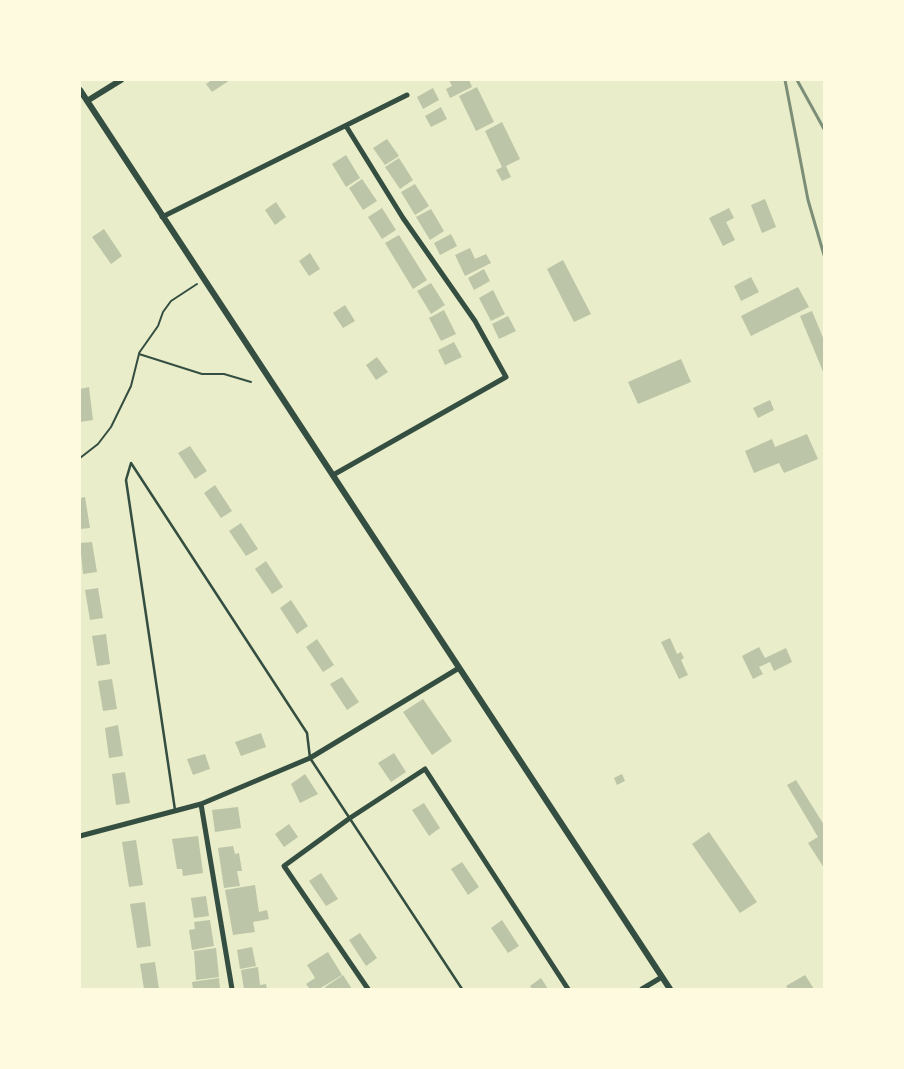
<!DOCTYPE html>
<html>
<head>
<meta charset="utf-8">
<style>
	body { margin:0 }
	#map { position:relative; width:904px; height:1069px; overflow:hidden; background:#e9edc9; font-family:"Fira Sans",sans-serif }
	canvas { display:block }
	.frame { position:absolute; inset:0; border:81px solid #fefae0; pointer-events:none }
</style>
</head>
<body>
<div id="map">
<canvas width="904" height="1069"></canvas>
<div class="frame"></div>
</div>
<script>
const c = document.querySelector('canvas').getContext('2d');
c.lineJoin = 'round';
function fill(path, color) { c.fillStyle = color; c.fill(path, 'evenodd'); }
const poly = rows => new Path2D(rows.map(r => 'M' + r).join(''));
function stroke(path, color, width, dash) { c.strokeStyle = color; c.lineWidth = width; c.lineCap = dash ? 'butt' : 'round'; c.setLineDash(dash || []); c.stroke(path); }
fill(poly([
	[212,80,230,80,212,92,206,84],
	[449,80,469,80,472,87,450,98,446,89,452,86],
	[477,87,494,122,476,131,459,96],
	[433,88,439,100,423,109,417,97],
	[441,107,447,119,431,127,425,116],
	[502,122,520,159,506,166,511,177,502,181,496,170,502,167,485,131],
	[387,139,399,156,385,165,373,148],
	[346,155,360,178,346,187,332,164],
	[399,158,413,180,400,189,385,167],
	[362,179,377,201,363,210,349,188],
	[415,184,429,206,415,215,401,192],
	[765,199,776,227,762,233,751,205],
	[276,202,286,217,275,225,265,210],
	[382,208,396,230,382,239,368,217],
	[729,208,734,218,726,222,735,240,723,246,709,218],
	[431,209,444,231,430,240,416,217],
	[104,229,122,256,111,264,92,237],
	[451,234,457,246,440,255,434,243],
	[399,235,427,280,413,289,385,243],
	[470,248,475,259,486,254,491,263,465,276,455,255],
	[310,253,320,269,309,276,299,261],
	[563,260,591,314,574,322,547,269],
	[484,269,490,281,474,290,468,278],
	[751,277,759,292,741,301,734,286],
	[431,283,445,305,431,314,417,291],
	[798,287,809,307,751,336,741,316],
	[493,290,505,314,491,321,479,298],
	[345,305,355,321,343,328,333,313],
	[444,310,456,334,441,341,429,318],
	[812,311,824,340,824,374,800,316],
	[508,316,516,331,499,339,492,324],
	[454,342,462,357,445,365,438,350],
	[377,357,388,372,376,380,366,365],
	[681,359,691,382,638,404,628,382],
	[89,387,93,420,80,422,80,389],
	[770,400,774,410,758,418,753,408],
	[807,434,818,459,784,473,779,463,754,473,745,451,772,439,775,447],
	[190,446,207,471,195,479,178,453],
	[215,485,232,511,221,518,204,493],
	[85,497,90,528,80,529,80,498],
	[241,523,258,549,246,556,229,531],
	[92,542,97,572,83,574,80,543],
	[266,561,283,587,272,594,255,569],
	[98,588,103,618,90,620,85,590],
	[291,600,308,626,297,634,280,608],
	[106,634,110,664,97,666,92,636],
	[670,638,677,654,681,652,684,658,681,660,688,675,679,679,661,642],
	[317,639,334,665,323,672,306,647],
	[759,647,765,658,786,648,792,662,774,671,770,662,759,667,763,674,753,679,742,656],
	[342,677,359,702,347,710,330,684],
	[112,679,117,709,103,711,98,681],
	[423,699,452,741,432,755,403,712],
	[118,725,123,756,109,758,105,728],
	[261,733,266,747,241,756,235,742],
	[394,753,406,772,391,782,378,763],
	[205,754,210,769,193,775,187,759],
	[125,772,130,803,116,805,112,774],
	[305,774,318,794,300,803,291,784],
	[622,774,625,781,617,785,614,778],
	[796,780,824,825,824,868,808,843,818,837,787,785],
	[424,803,440,828,429,836,412,810],
	[238,807,241,828,215,832,212,810],
	[289,824,298,837,284,847,275,834],
	[709,832,757,902,740,913,692,844],
	[198,836,203,873,183,876,182,869,177,869,172,839],
	[136,840,143,885,129,887,122,842],
	[233,846,235,854,239,853,242,871,237,871,240,886,224,888,218,848],
	[462,862,479,887,468,895,451,869],
	[321,873,338,899,326,906,309,881],
	[255,885,259,912,267,910,269,919,253,922,255,932,233,935,225,890],
	[206,896,209,916,194,918,191,898],
	[145,902,151,946,137,948,130,904],
	[210,920,214,946,192,950,189,930,195,929,194,922],
	[502,920,519,946,508,953,491,928],
	[360,933,377,958,366,966,349,940],
	[252,947,256,966,240,969,237,950],
	[216,948,219,977,196,980,194,951],
	[328,952,342,975,319,989,310,989,306,984,315,978,307,965],
	[155,962,159,989,144,989,140,964],
	[258,967,260,985,266,984,267,989,244,989,241,970],
	[343,975,352,989,326,989,325,987],
	[805,975,814,989,788,989,786,986],
	[219,978,220,989,193,989,192,982],
	[541,978,548,989,532,989,530,986]
]), '#bcc5a7');
stroke(poly([
	[139,353,158,326,163,312,171,301,197,284],
	[80,458,98,444,111,427,131,386,139,354,202,374,224,374,251,382]
]), '#344e41', 2);
stroke(poly([
	[131,463,307,733,310,758,462,989],
	[131,463,126,480,175,810]
]), '#344e41', 2.5);
stroke(poly([
	[162,217,407,95],
	[333,475,506,377,475,321,403,218,346,126],
	[201,804,232,989],
	[80,836,201,804,310,758,459,668],
	[368,989,284,866,350,818,425,769,568,989],
	[642,989,662,977]
]), '#344e41', 5);
stroke(poly([
	[80,90,670,989],
	[87,101,121,80]
]), '#344e41', 6);
stroke(poly([
	[785,80,808,200,824,255],
	[797,80,824,129]
]), '#7c8e77', 3);
</script>
</body>
</html>
